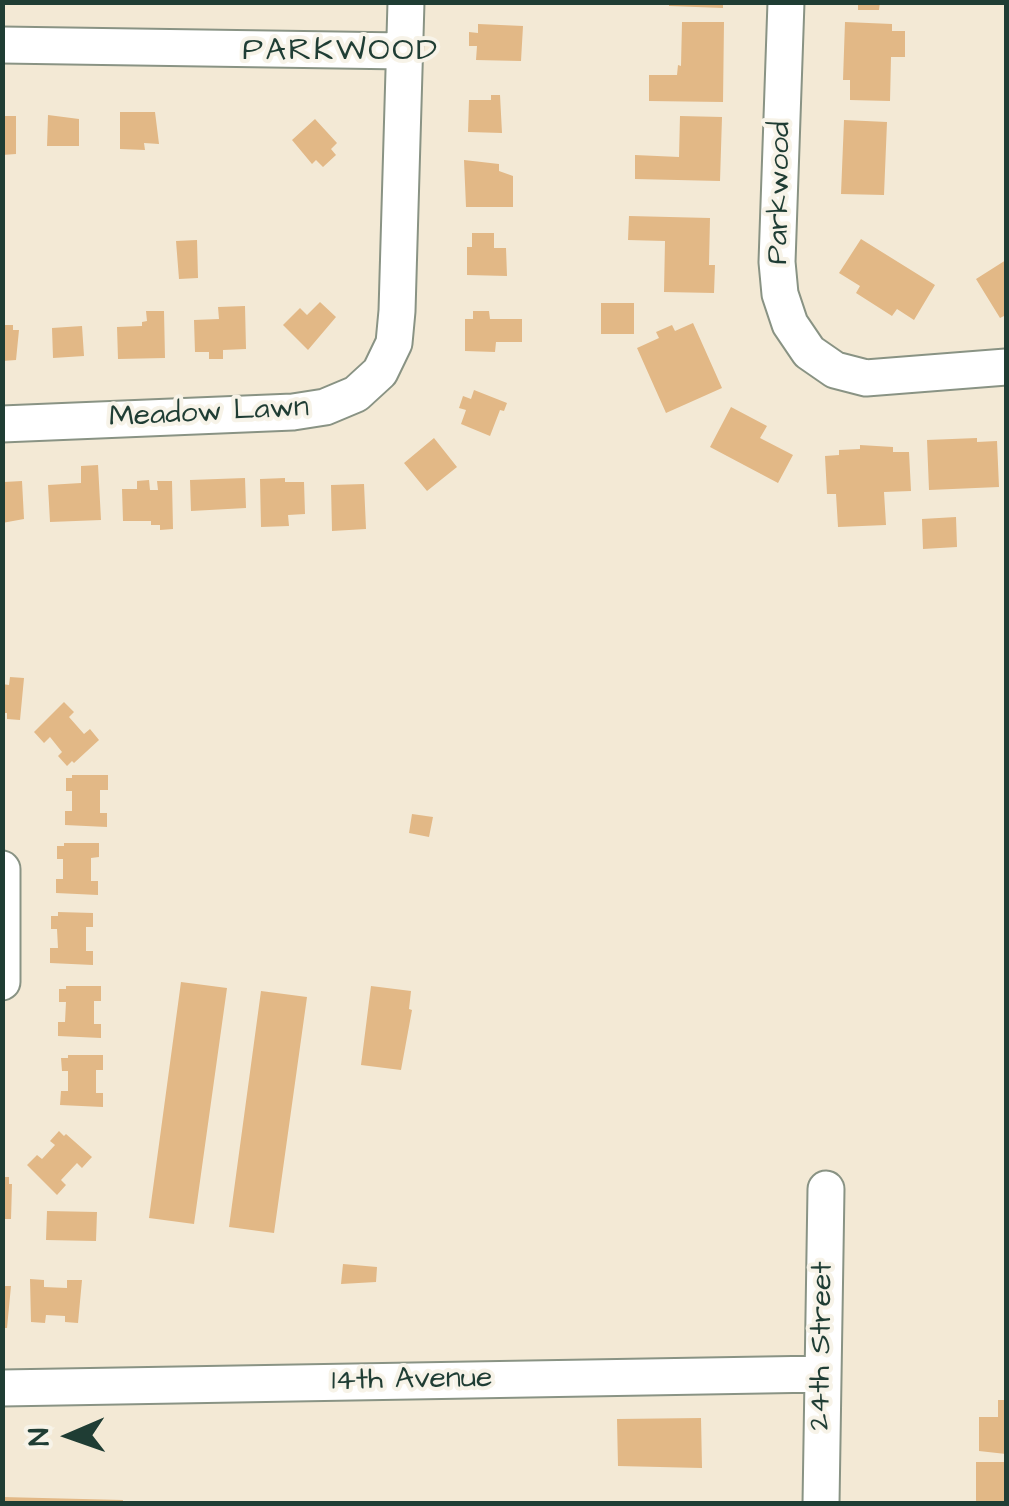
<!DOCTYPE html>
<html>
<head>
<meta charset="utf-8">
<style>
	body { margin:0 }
	#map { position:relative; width:1009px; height:1506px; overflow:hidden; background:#f3e9d5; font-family:"Architects Daughter",sans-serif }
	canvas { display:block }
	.frame { position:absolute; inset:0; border:5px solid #1f3d34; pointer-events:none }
	.north { position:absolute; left:20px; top:1386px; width:100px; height:100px; -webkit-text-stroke:8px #f7f3e8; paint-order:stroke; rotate:268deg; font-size:28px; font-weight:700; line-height:40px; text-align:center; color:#1f3d34 }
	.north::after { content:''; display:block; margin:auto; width:35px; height:45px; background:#1f3d34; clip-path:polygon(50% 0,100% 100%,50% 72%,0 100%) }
</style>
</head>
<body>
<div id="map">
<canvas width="1009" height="1506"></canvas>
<div class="frame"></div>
<div class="north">N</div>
</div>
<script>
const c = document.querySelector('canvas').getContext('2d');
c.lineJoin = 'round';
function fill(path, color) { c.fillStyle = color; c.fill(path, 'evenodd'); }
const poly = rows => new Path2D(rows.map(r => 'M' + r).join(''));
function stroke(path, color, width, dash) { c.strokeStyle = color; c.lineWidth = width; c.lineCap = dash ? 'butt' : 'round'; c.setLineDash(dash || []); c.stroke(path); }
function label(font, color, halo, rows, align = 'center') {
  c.font = font + ' "Architects Daughter",sans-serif'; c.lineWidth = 8; c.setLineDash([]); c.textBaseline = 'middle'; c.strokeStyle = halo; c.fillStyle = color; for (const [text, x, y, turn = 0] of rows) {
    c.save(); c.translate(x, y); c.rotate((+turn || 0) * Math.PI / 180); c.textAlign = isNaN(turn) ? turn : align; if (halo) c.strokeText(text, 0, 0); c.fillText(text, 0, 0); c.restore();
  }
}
fill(poly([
	[669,2,723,2,723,8,669,6],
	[858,2,880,2,879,10,858,10],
	[682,22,724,22,723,102,649,101,649,75,677,75,678,65,681,66],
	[845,22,892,24,892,31,905,31,905,57,891,57,890,101,850,100,850,80,843,80],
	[478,24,523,26,521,61,476,60,477,46,469,46,469,32,478,33],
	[491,95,500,95,502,133,468,132,469,100,491,100],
	[120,112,155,112,159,144,144,143,145,150,120,149],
	[48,115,79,119,79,146,47,146],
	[2,116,16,116,16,154,2,155],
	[680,116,722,117,720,181,635,179,635,155,679,157],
	[315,119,337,143,331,149,336,155,323,167,316,160,312,164,292,140],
	[844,120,887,122,884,195,841,194],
	[464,160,499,164,499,171,513,176,513,207,466,207],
	[629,216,710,218,709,265,715,265,714,293,664,292,665,241,628,240],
	[472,233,494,233,494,248,506,248,507,276,467,275,467,247,472,247],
	[861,239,935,285,914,320,897,309,892,316,856,293,860,286,839,273],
	[197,240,198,278,179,279,176,241],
	[1006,260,1006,315,1000,318,976,279],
	[320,302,336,317,308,350,283,325,300,308,307,315],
	[601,303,634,303,634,334,601,334],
	[245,306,246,349,223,350,223,359,209,359,209,352,195,352,194,320,219,319,218,307],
	[146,311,164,311,165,358,118,359,117,327,142,326,142,322,147,321],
	[473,311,489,311,490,319,522,319,522,342,496,342,495,352,465,351,465,319,473,319],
	[693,323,722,388,666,413,637,348,659,338,656,332,672,325,675,331],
	[2,325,13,325,13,330,19,330,16,360,2,361],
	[82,326,84,356,53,358,52,328],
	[474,390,507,403,504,411,500,410,490,436,461,424,466,410,459,408,463,396,471,399],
	[731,407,767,426,760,438,793,455,778,483,710,447],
	[434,438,457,467,427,491,404,463],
	[977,438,977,442,997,441,999,487,929,490,927,440],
	[860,445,893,447,893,452,909,452,911,491,884,492,886,525,838,527,836,494,827,494,825,456,839,455,839,450,860,449],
	[98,465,101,520,50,522,48,485,81,483,81,466],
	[245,478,246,508,191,511,190,480],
	[285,478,285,482,304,482,305,514,288,515,289,526,261,527,260,479],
	[149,480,150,490,158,490,157,481,172,481,173,529,160,530,160,525,151,525,151,521,123,521,122,489,137,489,137,481],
	[22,481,24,519,2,523,4,482],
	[364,484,366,529,332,531,331,485],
	[956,517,957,547,923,549,922,519],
	[10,677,24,678,20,720,7,719,7,713,2,713,2,684,9,685],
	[64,702,74,712,69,717,84,734,90,729,99,740,74,763,72,761,67,766,58,756,62,752,50,737,44,743,34,732],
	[72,775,108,775,108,790,100,790,100,813,107,813,107,827,65,825,65,811,72,811,72,791,66,791,66,778,72,778],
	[412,814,433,817,429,837,409,833],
	[64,843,99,843,99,857,91,858,91,881,98,881,98,895,56,893,56,879,63,879,63,859,57,859,57,846,64,846],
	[58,912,93,913,93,927,86,927,86,951,93,951,93,965,50,963,50,948,58,948,57,929,51,929,51,916,58,916],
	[181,982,227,988,194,1224,149,1218],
	[66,986,101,986,101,1001,94,1001,94,1024,101,1024,101,1038,58,1036,58,1022,65,1022,66,1002,59,1002,59,989,66,989],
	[371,986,411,991,409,1009,412,1010,401,1070,361,1065],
	[261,991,307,997,274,1233,229,1227],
	[68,1055,103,1055,103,1070,96,1070,96,1093,103,1093,103,1107,60,1105,61,1091,68,1091,68,1071,62,1071,61,1058,68,1058],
	[59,1131,64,1136,66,1134,92,1157,82,1168,77,1163,61,1180,66,1185,57,1195,27,1165,37,1155,42,1159,55,1145,50,1141],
	[2,1177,9,1177,9,1184,12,1184,11,1219,2,1219],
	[47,1211,97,1212,96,1241,46,1240],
	[343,1264,377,1267,376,1282,341,1284],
	[30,1279,44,1280,44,1287,67,1288,67,1280,82,1280,78,1323,65,1322,65,1316,46,1315,45,1323,31,1322],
	[2,1286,11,1286,7,1328,2,1328],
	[998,1400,1006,1400,1006,1454,979,1451,979,1417,998,1417],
	[701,1418,702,1468,618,1466,617,1419],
	[976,1462,1006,1462,1006,1502,976,1501],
	[2,1497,123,1500,123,1504,2,1504]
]), '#e2b886');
const minor = poly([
	[786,2,777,262,780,294,790,324,809,352,835,370,866,378,1006,367],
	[2,45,404,51],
	[2,424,293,412,325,407,356,394,380,372,394,343,397,311,406,2],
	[2,869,2,982],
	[2,1388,822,1374],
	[821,1504,826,1189]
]);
stroke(minor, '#899384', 39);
stroke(minor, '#fff', 35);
label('30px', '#1f3d34', '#f7f3e8', [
	["Parkwood",781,193,-89],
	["Meadow Lawn",209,414,-3],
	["24th Street",823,1346,-89],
	["14th Avenue",412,1381,-1]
]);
c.letterSpacing = '2.5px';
label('32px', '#1f3d34', '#f7f3e8', [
	["PARKWOOD",341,52]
]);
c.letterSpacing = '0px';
</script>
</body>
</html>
